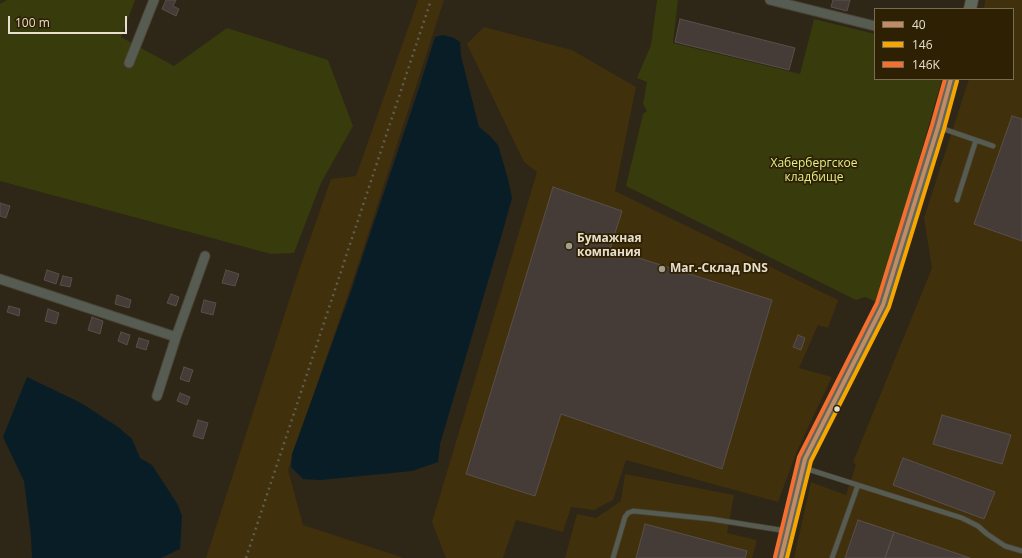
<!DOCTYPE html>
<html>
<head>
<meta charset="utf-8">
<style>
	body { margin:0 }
	#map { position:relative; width:1022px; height:558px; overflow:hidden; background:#2e2616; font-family:"Open Sans",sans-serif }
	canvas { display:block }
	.legend { position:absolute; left:874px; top:8px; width:140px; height:72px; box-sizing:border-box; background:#2e2002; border:1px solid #786c53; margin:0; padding:5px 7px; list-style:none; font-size:12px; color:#e7decd }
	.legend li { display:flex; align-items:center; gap:8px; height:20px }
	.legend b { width:20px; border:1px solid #786c53 }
	.scale { position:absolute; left:8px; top:16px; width:119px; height:18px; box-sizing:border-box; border:2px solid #e7decd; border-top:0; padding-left:5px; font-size:12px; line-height:14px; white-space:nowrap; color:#e7decd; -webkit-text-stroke:3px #2e2002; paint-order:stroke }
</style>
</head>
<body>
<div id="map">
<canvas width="1022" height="558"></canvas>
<ul class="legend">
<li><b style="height:5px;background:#c18c65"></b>40</li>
<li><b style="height:5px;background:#f7a600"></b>146</li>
<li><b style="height:5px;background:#f46f30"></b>146K</li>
</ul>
<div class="scale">100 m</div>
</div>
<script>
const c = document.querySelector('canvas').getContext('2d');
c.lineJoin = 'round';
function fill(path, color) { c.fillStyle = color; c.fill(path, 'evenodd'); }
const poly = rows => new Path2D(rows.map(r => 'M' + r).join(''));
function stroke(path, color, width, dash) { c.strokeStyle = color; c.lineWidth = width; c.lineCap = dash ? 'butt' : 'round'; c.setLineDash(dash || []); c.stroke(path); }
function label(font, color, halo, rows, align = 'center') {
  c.font = font + ' "Open Sans",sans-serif'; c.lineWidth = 3.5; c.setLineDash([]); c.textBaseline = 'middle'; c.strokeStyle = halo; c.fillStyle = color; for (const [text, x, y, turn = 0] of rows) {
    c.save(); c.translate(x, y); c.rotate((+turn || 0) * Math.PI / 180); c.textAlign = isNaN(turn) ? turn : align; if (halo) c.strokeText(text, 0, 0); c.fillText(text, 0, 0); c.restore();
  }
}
fill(poly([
	[418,0,444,0,358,265,288,470,303,525,404,558,206,558,297,276,331,179,356,176],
	[985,0,1022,0,1022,558,794,558,811,482,846,495,856,465,853,462,932,268,924,218,969,79,1013,79,1013,9,984,9],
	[484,27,572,50,636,87,615,191,838,300,828,328,818,325,799,368,832,377,797,451,778,502,626,460,613,500,594,510,571,507,563,532,516,520,503,558,446,558,432,522,537,172,524,162,467,44],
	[625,474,734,495,727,533,757,540,752,558,565,558,577,514,596,518,621,501]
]), '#41300c');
fill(poly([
	[7,0,135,0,121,37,174,66,227,28,328,60,353,126,321,183,294,253,271,254,0,181,0,4],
	[657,0,678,0,673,43,800,74,814,19,875,34,875,79,942,79,878,303,865,297,856,300,626,186,643,114,647,111,643,104,647,82,637,78,651,45]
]), '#383b0c');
fill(poly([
	[443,35,454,38,460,42,461,56,479,127,490,136,498,145,508,179,512,198,502,234,440,444,438,462,412,471,320,480,303,479,291,467,292,454,350,294,419,88,435,37],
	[27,377,81,403,118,427,132,439,140,458,152,465,178,505,182,516,180,549,161,558,32,558,31,536,24,481,3,437]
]), '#091d27');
const building = poly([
	[166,0,176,0,173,6,179,9,176,16,162,9,166,0],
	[833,0,850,0,847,11,831,7,833,0],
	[680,19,795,48,789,70,675,42,680,19],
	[1012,116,1022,119,1022,241,974,224,1012,116],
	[553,187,622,211,610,249,772,300,722,469,561,414,535,496,466,474,553,187],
	[0,203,10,206,6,218,0,216,0,203],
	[47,270,59,274,56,284,44,280,47,270],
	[226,270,239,274,235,286,222,283,226,270],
	[63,276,72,278,70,287,60,285,63,276],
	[171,294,179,297,176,306,167,303,171,294],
	[117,295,131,300,129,308,115,304,117,295],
	[204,300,216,303,213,315,201,312,204,300],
	[9,306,20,309,19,316,7,312,9,306],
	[48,309,59,313,56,324,45,321,48,309],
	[92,317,103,321,100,334,88,330,92,317],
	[121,332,130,335,127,345,118,341,121,332],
	[798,335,805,338,801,350,793,347,798,335],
	[139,338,149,341,146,350,136,347,139,338],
	[184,367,193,370,189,382,180,379,184,367],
	[180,393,190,397,187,405,177,401,180,393],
	[942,415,1011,435,1002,464,933,444,942,415],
	[198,420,208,423,203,439,193,436,198,420],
	[903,458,995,492,984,519,893,485,903,458],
	[858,520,894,532,885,558,845,558,858,520],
	[645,524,747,551,745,558,636,558,645,524],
	[894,532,970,558,885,558,894,532]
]);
fill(building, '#463c37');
stroke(building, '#594f4a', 1);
const service = poly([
	[938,127,993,146],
	[957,200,976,140],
	[804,468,962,518,978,526,987,534,1005,546,1022,551],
	[613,558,625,517,628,513,633,511,711,519,787,531],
	[832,558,858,485]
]);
const minor = poly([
	[770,0,875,26],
	[129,63,154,0],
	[0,279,176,337],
	[157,396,176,337,205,256]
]);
const secondary = poly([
	[970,9,972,0],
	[781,558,805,459,883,305,938,127,951,79]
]);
stroke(service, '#4a4335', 6);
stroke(minor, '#4a4335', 11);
stroke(secondary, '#4a4335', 14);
stroke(service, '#575c52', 4.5);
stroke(minor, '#575c52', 9);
stroke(secondary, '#5f665a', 12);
stroke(poly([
	[246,558,431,0]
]), '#5e5d52', 2.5, [2, 4]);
stroke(poly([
	[781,558,805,459,883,305,938,127,951,79]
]), '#c18c65', 4);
stroke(poly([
	[787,558,811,461,889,307,944,129,957,81]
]), '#f7a600', 4);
stroke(poly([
	[775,557,799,457,877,303,932,125,945,79]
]), '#f46f30', 4);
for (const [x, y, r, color] of [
	[569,246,4,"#a69e8d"],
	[662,269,4,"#a69e8d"],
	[837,409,3.5,"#e7decd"]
]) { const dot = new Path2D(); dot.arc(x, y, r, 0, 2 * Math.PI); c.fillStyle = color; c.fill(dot); stroke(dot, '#2e2002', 1.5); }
label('12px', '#e1ef89', '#2e2002', [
	["Хабербергское",814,164],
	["кладбище",814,178]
]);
label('bold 12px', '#e7decd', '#2e2002', [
	["Бумажная",577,239],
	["компания",577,253],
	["Маг.-Склад DNS",670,269]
], 'left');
</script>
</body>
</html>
